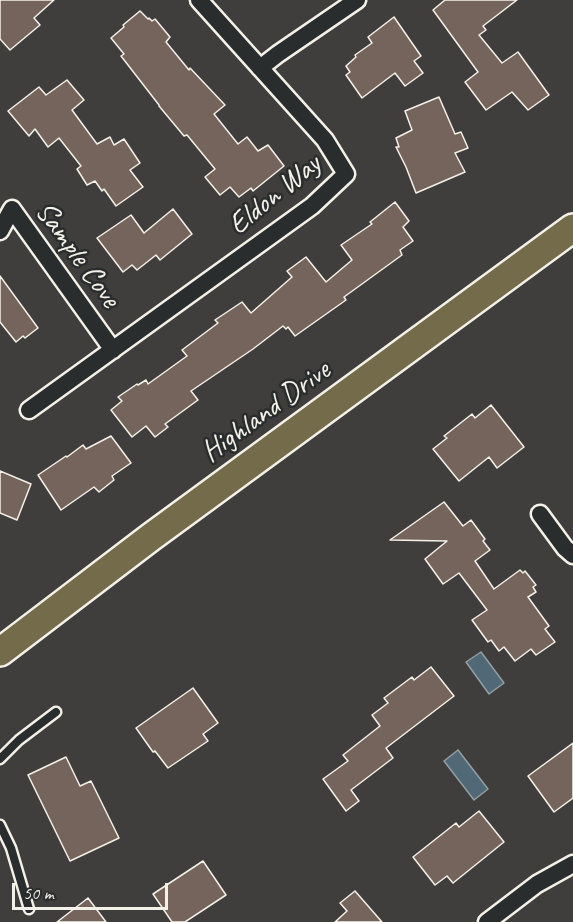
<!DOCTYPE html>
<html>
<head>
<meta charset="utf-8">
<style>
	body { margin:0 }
	#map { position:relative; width:573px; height:922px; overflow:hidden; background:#403e3c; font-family:Caveat,sans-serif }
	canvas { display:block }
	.scale { position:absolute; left:12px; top:883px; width:156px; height:27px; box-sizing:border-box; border:3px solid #f4f1e8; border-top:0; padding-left:8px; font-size:18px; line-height:21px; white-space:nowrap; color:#f4f1e8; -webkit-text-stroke:4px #2a2d2e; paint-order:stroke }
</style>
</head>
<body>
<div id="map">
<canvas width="573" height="922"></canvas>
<div class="scale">50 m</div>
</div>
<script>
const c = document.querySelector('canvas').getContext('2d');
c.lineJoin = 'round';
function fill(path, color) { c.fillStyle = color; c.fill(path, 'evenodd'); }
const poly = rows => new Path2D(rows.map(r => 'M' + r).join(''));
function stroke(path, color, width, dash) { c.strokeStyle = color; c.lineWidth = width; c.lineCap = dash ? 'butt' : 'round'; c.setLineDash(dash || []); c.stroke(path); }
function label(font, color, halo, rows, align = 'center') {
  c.font = font + ' Caveat,sans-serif'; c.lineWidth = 5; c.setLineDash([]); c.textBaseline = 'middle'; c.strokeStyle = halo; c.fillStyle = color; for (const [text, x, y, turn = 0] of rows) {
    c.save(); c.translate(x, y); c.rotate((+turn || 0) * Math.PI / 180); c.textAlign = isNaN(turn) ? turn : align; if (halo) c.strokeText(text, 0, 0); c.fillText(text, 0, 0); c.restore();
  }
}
const water = poly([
	[481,652,504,683,489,694,466,662,481,652],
	[458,750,488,789,474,800,444,761,458,750]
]);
fill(water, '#516976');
stroke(water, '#929fa4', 1.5);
const building = poly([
	[0,0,54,0,34,18,40,25,10,50,0,39,0,0],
	[445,0,517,0,483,26,486,30,479,35,502,63,518,52,549,95,528,110,512,92,486,110,465,82,478,72,433,10,445,0],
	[140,11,148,19,149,18,152,21,155,19,170,37,166,42,189,70,190,68,225,105,214,114,238,144,247,137,258,151,268,145,284,166,253,191,251,188,239,197,230,187,220,195,205,177,215,169,187,135,184,136,159,106,159,105,121,56,124,54,111,38,124,27,123,25,140,11],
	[394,17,421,56,414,61,423,73,405,86,395,73,362,98,346,75,350,72,346,66,356,57,355,55,372,43,368,37,394,17],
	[67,80,84,100,72,110,97,144,110,137,114,145,124,139,140,163,130,170,143,187,116,206,104,189,102,191,95,181,87,185,77,169,81,166,59,138,48,147,35,129,29,136,8,111,39,87,46,95,67,80],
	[439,97,455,134,461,132,468,148,455,153,465,172,416,193,406,167,396,147,399,147,396,138,412,130,405,111,439,97],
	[395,202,409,221,403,227,413,241,400,250,402,255,344,297,346,300,295,336,288,327,286,329,283,326,253,349,191,391,198,400,165,424,168,427,155,437,146,426,132,437,111,410,122,401,118,397,137,384,138,385,146,380,148,384,187,356,182,350,218,323,215,320,242,302,251,313,292,277,287,271,306,257,326,282,352,260,341,245,372,224,370,222,395,202],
	[173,209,192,234,160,260,156,255,137,270,132,265,123,272,97,238,131,215,144,233,173,209],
	[0,276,38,328,25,338,23,336,16,342,0,322,0,276],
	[491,405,524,447,497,468,489,457,459,481,433,449,447,438,444,436,472,414,475,418,491,405],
	[111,436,131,463,112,476,114,480,99,492,94,487,61,510,38,475,66,456,67,457,83,445,86,449,111,436],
	[0,471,31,484,17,520,0,513,0,471],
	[444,502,463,526,471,520,485,539,483,541,490,550,475,561,494,589,520,570,523,573,525,571,536,585,533,587,536,592,528,597,549,626,545,629,555,642,536,655,531,649,515,661,504,647,499,651,491,640,488,642,472,620,487,610,459,573,443,584,425,559,447,541,390,540,444,502],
	[431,667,454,696,386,748,393,758,351,790,359,801,346,811,323,779,348,761,343,755,380,726,372,715,388,703,384,698,412,677,414,680,431,667],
	[193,688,218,723,203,734,208,741,168,768,155,751,153,752,136,728,193,688],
	[573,743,573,798,554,812,528,776,573,743],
	[66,757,80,786,91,781,119,838,70,861,28,775,66,757],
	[479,811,504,842,453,883,447,876,435,885,413,857,456,823,459,827,479,811],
	[203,861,226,895,185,922,172,922,153,894,203,861],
	[355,891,382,922,335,922,347,911,340,903,355,891],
	[88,898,106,922,57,922,88,898]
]);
fill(building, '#74645c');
stroke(building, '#f4f1e8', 1.5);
const service = poly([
	[0,759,19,740,56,712],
	[0,825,11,848,29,909]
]);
const minor = poly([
	[260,68,278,54,357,0],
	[0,231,12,209,113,350],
	[29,410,312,206,346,174,325,140,199,0],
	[540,514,565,548,573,555],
	[487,922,537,884,573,864]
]);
const primary = poly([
	[0,652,151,537,573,228]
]);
stroke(service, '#f4f1e8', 13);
stroke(minor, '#f4f1e8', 21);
stroke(primary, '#f4f1e8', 32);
stroke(service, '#2a2d2e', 8);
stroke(minor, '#2a2d2e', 16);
stroke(primary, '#746b4b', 27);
label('30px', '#f4f1e8', '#2a2d2e', [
	["Eldon Way",275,195,-39],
	["Sample Cove",77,255,54],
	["Highland Drive",266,412,-36]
]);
</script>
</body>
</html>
